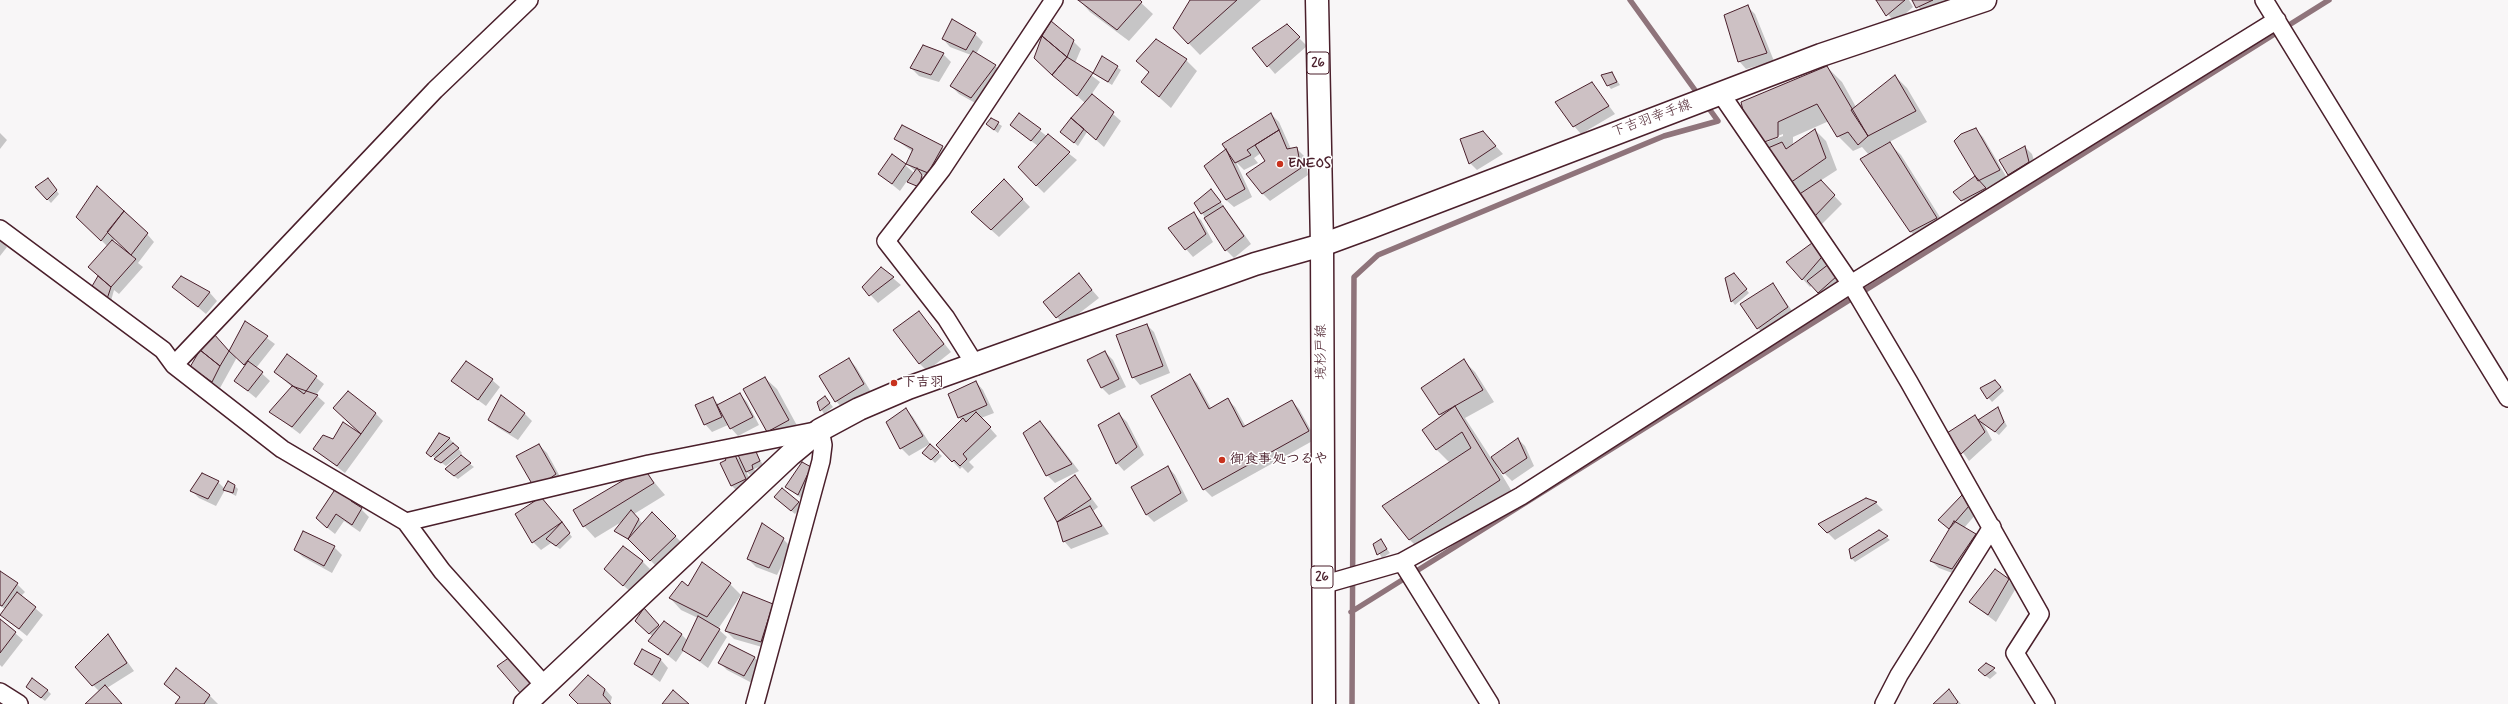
<!DOCTYPE html>
<html>
<head>
<meta charset="utf-8">
<style>
	body { margin:0 }
	canvas { display:block; background:#f8f6f7 }
</style>
</head>
<body>
<canvas width="2508" height="704"></canvas>
<script>
const c = document.querySelector('canvas').getContext('2d');
c.lineJoin = 'round';
function fill(path, color) { c.fillStyle = color; c.fill(path, 'evenodd'); }
const poly = rows => new Path2D(rows.map(r => 'M' + r).join(''));
function stroke(path, color, width, dash) { c.strokeStyle = color; c.lineWidth = width; c.lineCap = dash ? 'butt' : 'round'; c.setLineDash(dash || []); c.stroke(path); }
function label(font, color, halo, rows, align = 'center') {
  c.font = font + ' Mynerve,"Klee One",sans-serif'; c.lineWidth = 3; c.setLineDash([]); c.textBaseline = 'middle'; c.strokeStyle = halo; c.fillStyle = color; for (const [text, x, y, turn = 0] of rows) {
    c.save(); c.translate(x, y); c.rotate((+turn || 0) * Math.PI / 180); c.textAlign = isNaN(turn) ? turn : align; if (halo) c.strokeText(text, 0, 0); c.fillText(text, 0, 0); c.restore();
  }
}
fill(poly([
	[1079,0,1138,0,1153,14,1129,41,1090,12],
	[1192,0,1261,0,1200,55,1174,28],
	[1877,0,1909,0,1913,7,1895,23],
	[1913,0,1957,0,1925,15],
	[1748,7,1755,14,1774,61,1746,69,1739,61],
	[1287,26,1307,46,1275,74,1253,48],
	[975,34,983,42,976,54,995,66,1003,73,979,105,959,94,951,86,971,55,950,47,943,39],
	[1073,41,1081,49,1075,63,1100,82,1091,95,1121,121,1104,147,1087,132,1078,146,1065,135,1085,103,1043,65],
	[943,54,951,62,939,82,919,76,911,68],
	[1103,57,1121,70,1112,85,1094,74],
	[1186,60,1197,71,1171,108,1142,82,1150,73,1137,61],
	[1827,67,1842,82,1856,107,1895,76,1907,88,1927,122,1880,147,1881,148,1889,143,1901,155,1948,230,1922,243,1910,231,1869,155,1862,147,1853,151,1838,136,1829,121,1793,137,1793,145,1815,130,1826,141,1837,170,1820,181,1842,204,1821,225,1801,207,1802,194,1756,145],
	[1783,134,1783,136,1762,144,1762,142],
	[1612,73,1620,85,1611,89,1608,85],
	[1592,83,1615,114,1581,134,1574,126],
	[1271,114,1279,122,1291,149,1296,148,1304,156,1308,175,1270,201,1262,193,1266,161,1261,153,1254,158,1258,163,1244,170,1236,162,1252,197,1234,207,1226,200,1227,150],
	[1020,115,1077,160,1044,193,1036,185,1038,146,1019,132],
	[991,119,1002,126,998,133,991,128],
	[1975,129,1983,137,2007,178,1986,188,1992,196,1970,208,1955,192,1976,176],
	[0,133,7,140,0,149],
	[895,139,942,147,950,154,935,180,921,174,925,179,923,190,907,181,900,191,879,174,905,165,913,172,910,180,915,171,907,164,913,152],
	[1490,140,1503,154,1477,170,1470,163],
	[2025,147,2032,154,2037,170,2017,182,2009,174],
	[1004,180,1030,207,999,237,980,220],
	[51,183,59,194,51,203,37,188],
	[1215,194,1251,244,1234,258,1226,250,1202,213],
	[1193,213,1201,220,1213,242,1193,257,1186,249],
	[85,224,147,234,154,242,138,263,143,267,119,294,114,290,111,301,93,287,99,276,108,247],
	[115,239,129,252,128,253,113,242],
	[0,240,7,247,0,256],
	[1813,244,1844,284,1826,300,1812,285,1810,287,1787,262],
	[881,268,901,285,878,303,863,287],
	[1079,275,1099,298,1064,325,1044,302],
	[181,277,210,293,217,301,206,314,174,287],
	[1737,278,1749,293,1735,305,1732,301],
	[1773,284,1795,315,1765,336,1758,328],
	[919,312,951,352,927,371,919,363],
	[246,323,275,344,256,368,270,381,256,398,235,381,246,366,235,355,236,359,220,388,192,367,214,335,230,352],
	[1147,325,1154,332,1170,373,1140,385,1133,377],
	[1105,352,1113,360,1126,387,1109,395,1101,387],
	[288,355,324,384,316,395,325,403,300,434,271,412,292,387,275,372],
	[849,359,856,367,871,392,843,409,836,401],
	[1464,361,1475,372,1494,402,1465,418,1491,458,1518,439,1525,446,1534,466,1512,481,1496,465,1514,495,1425,555,1410,540,1384,507,1450,463,1437,450,1423,430,1442,416,1440,414],
	[1190,375,1197,383,1211,408,1227,399,1235,407,1246,427,1292,401,1299,409,1316,439,1212,497,1204,489,1152,396],
	[765,378,777,389,800,431,779,443,767,431],
	[492,380,500,387,486,406,452,381],
	[976,382,983,390,994,413,981,418,997,436,969,462,974,467,968,473,962,467,960,469,937,445,962,421,959,417],
	[1999,384,2004,391,1992,402,1981,389],
	[740,394,747,402,759,425,738,436,728,425,712,432,705,424,713,398,719,405],
	[825,397,833,407,824,414,818,403],
	[906,409,913,417,930,444,909,456,901,448],
	[1998,409,2007,426,1999,435,1983,423,1992,440,1969,461,1949,433,1975,416,1980,421],
	[375,413,383,421,345,473,314,449,359,433],
	[524,413,532,421,518,440,497,427,489,420],
	[1119,414,1127,422,1144,455,1124,471,1117,463],
	[1040,422,1048,430,1079,471,1055,483,1047,475],
	[440,435,450,439,462,453,446,466,427,452],
	[539,445,547,453,563,482,536,488],
	[930,445,942,456,935,463,924,452],
	[754,449,763,465,754,469,756,472,750,475,746,471,753,486,739,493,731,485,727,460,734,454,742,462],
	[461,457,474,467,458,479,446,470],
	[1168,467,1175,475,1188,501,1154,522,1147,515],
	[810,468,806,502,787,487],
	[644,470,665,495,634,514,643,524,652,513,683,544,658,568,632,542,615,531,623,521,595,538,584,526,575,510],
	[1075,476,1098,507,1093,511,1109,534,1071,549,1064,541,1058,522,1046,498],
	[218,482,225,489,235,486,238,489,236,496,225,490,216,506,199,498,192,491],
	[338,486,361,501,359,507,369,517,360,532,344,521,335,534,325,526],
	[1962,496,1976,514,1964,528,1983,542,1960,576,1939,568,1931,561,1950,530,1939,520],
	[1867,499,1876,503,1883,510,1835,540,1820,525],
	[779,501,798,502,802,506,795,514],
	[549,506,572,537,560,549,551,543,541,550,533,542,516,514],
	[1879,531,1890,540,1855,562,1851,558],
	[783,539,791,547,777,575,756,567,748,559],
	[1381,541,1390,553,1382,558,1374,544],
	[334,547,342,555,332,573,303,557,295,550],
	[642,561,650,569,631,592,612,576],
	[0,572,17,584,25,592,21,596,43,615,27,636,1,615,5,609,0,606],
	[2008,580,2016,588,1996,622,1970,602],
	[730,584,741,595,718,629,727,637,708,668,684,650,676,662,649,640,652,636,636,621,644,610,660,627,682,635,688,641,698,618,681,610,670,598,688,587],
	[773,605,780,613,769,649,734,639,726,631],
	[0,620,23,640,2,667,0,665],
	[108,635,134,671,107,688,121,704,86,704,99,691,93,685],
	[642,651,661,660,668,668,660,682,635,664],
	[755,658,762,665,752,683,727,670,720,663],
	[1986,664,1997,673,1990,679,1983,674],
	[176,670,210,696,218,704,176,704,181,698,165,684],
	[605,689,612,697,610,704,579,704],
	[31,690,47,690,51,694,45,701],
	[1949,691,1961,704,1934,704]
]), '#0003');
stroke(poly([
	[1630,0,1700,97],
	[1351,612,2329,0],
	[1352,704,1354,277,1378,255,1664,136,1718,121,1705,103]
]), '#8f747b', 5.5);
const building = poly([
	[1078,0,1140,0,1142,2,1117,30,1078,0],
	[1190,0,1237,0,1188,44,1173,28,1190,0],
	[1876,0,1905,0,1886,16,1876,0],
	[1912,0,1933,0,1916,8,1912,0],
	[1748,5,1767,53,1738,62,1724,15,1748,5],
	[952,19,976,33,966,50,942,39,952,19],
	[1051,21,1074,40,1067,57,1042,36,1051,21],
	[1287,24,1300,37,1267,67,1252,48,1287,24],
	[1042,36,1067,57,1052,75,1034,58,1042,36],
	[1156,39,1187,59,1159,97,1141,82,1149,72,1136,61,1156,39],
	[923,45,944,53,931,75,910,68,923,45],
	[973,51,996,65,971,98,950,86,973,51],
	[1102,56,1118,66,1108,82,1093,73,1102,56],
	[1067,57,1093,73,1077,96,1052,75,1067,57],
	[1827,66,1868,136,1858,145,1848,132,1837,137,1817,104,1778,122,1778,137,1756,145,1749,136,1741,102,1827,66],
	[1612,72,1617,82,1607,86,1601,75,1612,72],
	[1895,75,1916,111,1868,136,1851,110,1895,75],
	[1592,82,1609,106,1573,127,1555,102,1592,82],
	[1092,94,1114,112,1096,140,1071,118,1092,94],
	[1019,113,1041,129,1031,141,1010,125,1019,113],
	[1271,113,1279,130,1247,150,1251,155,1235,163,1222,144,1271,113],
	[991,118,999,122,994,130,986,124,991,118],
	[1071,118,1084,129,1074,143,1060,132,1071,118],
	[902,125,943,146,928,173,906,164,913,149,894,139,902,125],
	[1976,128,2000,170,1978,181,1954,141,1961,134,1976,128],
	[1815,129,1826,158,1790,183,1768,148,1782,142,1786,149,1815,129],
	[1279,130,1287,149,1297,147,1301,168,1262,194,1246,174,1265,161,1255,145,1279,130],
	[1483,131,1496,146,1469,164,1460,139,1483,131],
	[1048,134,1070,152,1036,186,1018,167,1048,134],
	[1890,142,1937,218,1910,232,1860,159,1890,142],
	[2025,146,2029,162,2008,175,1999,160,2025,146],
	[1226,149,1245,189,1226,200,1204,166,1226,149],
	[892,154,906,164,892,184,878,174,892,154],
	[917,168,922,175,919,187,907,182,917,168],
	[1975,176,1986,188,1961,201,1953,192,1975,176],
	[48,178,57,190,47,200,35,187,48,178],
	[1004,179,1023,199,991,230,971,212,1004,179],
	[1821,180,1835,195,1813,218,1792,199,1821,180],
	[97,186,124,211,101,241,76,217,97,186],
	[1211,189,1221,202,1201,214,1194,203,1211,189],
	[1223,206,1244,236,1225,251,1204,218,1223,206],
	[124,211,148,233,131,255,107,232,124,211],
	[1194,212,1206,234,1185,250,1168,228,1194,212],
	[112,240,136,259,111,287,88,267,112,240],
	[1812,243,1827,251,1802,280,1786,262,1812,243],
	[1834,260,1837,276,1818,293,1807,281,1834,260],
	[881,267,894,277,869,296,862,287,881,267],
	[1079,273,1092,290,1056,318,1043,302,1079,273],
	[1734,273,1747,289,1731,302,1725,278,1734,273],
	[98,276,111,287,107,299,91,288,98,276],
	[181,276,210,292,198,307,172,287,181,276],
	[1773,283,1788,307,1757,329,1740,304,1773,283],
	[919,311,944,344,919,364,893,330,919,311],
	[245,321,268,336,244,365,229,351,245,321],
	[1147,324,1163,366,1132,378,1116,335,1147,324],
	[214,334,229,351,220,366,200,350,214,334],
	[200,350,220,366,212,382,190,367,200,350],
	[1105,351,1119,379,1101,388,1087,360,1105,351],
	[287,354,317,376,304,394,274,372,287,354],
	[849,358,864,384,835,402,819,376,849,358],
	[1464,359,1483,390,1439,415,1421,388,1464,359],
	[248,361,263,372,248,391,234,381,248,361],
	[466,361,493,379,478,400,451,381,466,361],
	[1190,374,1209,409,1228,398,1243,427,1292,400,1309,431,1203,490,1151,396,1190,374],
	[765,377,789,420,767,432,743,389,765,377],
	[1995,380,2001,387,1987,399,1980,388,1995,380],
	[976,381,987,405,958,418,948,394,976,381],
	[292,386,318,395,292,427,269,412,292,386],
	[348,391,376,413,361,434,333,408,348,391],
	[740,393,753,417,730,429,717,405,740,393],
	[501,395,525,413,510,433,488,420,501,395],
	[825,396,830,403,820,411,817,402,825,396],
	[713,397,722,417,704,425,695,405,713,397],
	[1455,406,1500,480,1409,540,1382,506,1471,448,1462,432,1436,450,1422,430,1455,406],
	[1998,407,2004,422,1995,432,1978,420,1998,407],
	[906,408,923,436,900,449,886,422,906,408],
	[976,412,991,427,963,454,967,459,960,466,954,460,952,462,936,445,963,418,966,422,976,412],
	[1119,413,1137,447,1116,464,1098,425,1119,413],
	[1975,415,1985,432,1961,454,1947,433,1975,415],
	[1040,421,1072,464,1046,476,1023,433,1040,421],
	[343,422,361,434,337,466,313,449,323,435,333,439,343,422],
	[439,433,450,438,431,457,426,453,439,433],
	[1518,438,1527,458,1503,474,1491,457,1518,438],
	[453,443,459,448,441,463,434,459,453,443],
	[539,444,556,474,535,489,516,456,539,444],
	[930,444,939,452,931,460,922,453,930,444],
	[754,447,760,461,752,465,753,469,746,472,738,455,754,447],
	[734,453,746,479,731,486,720,463,726,460,724,457,734,453],
	[461,455,471,463,454,476,445,469,461,455],
	[802,462,811,467,798,495,785,487,802,462],
	[1168,466,1181,493,1146,515,1131,487,1168,466],
	[644,468,654,483,583,527,573,510,644,468],
	[202,473,219,481,208,499,190,491,202,473],
	[1075,475,1091,499,1057,522,1044,498,1075,475],
	[228,481,235,485,233,493,223,490,228,481],
	[338,485,354,493,351,501,362,508,352,525,336,514,327,528,316,518,338,485],
	[782,488,799,502,791,511,774,497,782,488],
	[1962,495,1969,506,1949,529,1938,520,1962,495],
	[541,497,562,522,532,543,515,514,541,497],
	[1866,498,1877,502,1827,533,1818,524,1866,498],
	[1090,506,1102,526,1063,542,1057,522,1090,506],
	[631,510,639,519,628,539,614,531,631,510],
	[652,512,676,536,650,561,628,539,652,512],
	[1954,521,1976,534,1952,569,1930,561,1954,521],
	[562,522,570,533,556,546,546,539,562,522],
	[762,523,784,538,769,568,747,559,762,523],
	[1879,530,1888,536,1851,559,1849,549,1879,530],
	[303,531,335,546,324,566,294,550,303,531],
	[1381,539,1387,549,1377,555,1373,544,1381,539],
	[623,546,643,561,623,586,604,569,623,546],
	[702,562,731,583,707,617,669,598,682,581,688,586,702,562],
	[1995,569,2009,579,1988,615,1969,602,1995,569],
	[0,571,18,583,2,606,0,605,0,571],
	[17,592,36,607,19,629,0,615,17,592],
	[743,592,773,604,761,642,725,631,743,592],
	[644,608,659,625,649,634,635,621,644,608],
	[698,616,720,629,700,661,682,650,698,616],
	[0,619,16,632,0,653,0,619],
	[664,621,682,634,668,655,648,641,664,621],
	[108,634,127,663,92,686,75,667,108,634],
	[729,644,755,657,744,676,718,663,729,644],
	[642,649,661,659,652,675,634,664,642,649],
	[510,657,536,681,522,695,497,666,510,657],
	[1986,663,1995,668,1985,676,1978,670,1986,663],
	[176,668,210,695,204,704,175,704,180,697,164,684,176,668],
	[588,675,605,689,603,695,611,704,578,704,569,695,588,675],
	[32,678,48,690,41,698,26,687,32,678],
	[105,685,122,704,85,704,105,685],
	[1949,689,1958,702,1956,704,1933,704,1949,689],
	[673,690,689,704,662,704,673,690]
]);
fill(building, '#cdc1c4');
stroke(building, '#4a1f2b', 1);
const street = poly([
	[2264,0,2508,398],
	[1721,94,1851,284,1909,382,2040,614,2015,653,2046,704],
	[0,229,163,350,174,365,282,449,406,522,442,571,545,686],
	[174,365,435,90,529,0],
	[976,366,946,318,886,241,942,169,1054,0],
	[406,522,649,464,820,430,823,445,821,461,755,704],
	[1402,562,1490,704],
	[1322,585,1402,562,1521,496,1851,284,2277,20],
	[0,692,19,704],
	[1884,704,1899,675,1992,527]
]);
const secondary = poly([
	[525,704,791,454,820,430,859,409,908,388,1255,264,1322,245,1371,227,1821,55,1985,0]
]);
const primary = poly([
	[1317,0,1322,245,1324,704]
]);
stroke(street, '#4a1f2b', 20);
stroke(secondary, '#4a1f2b', 25);
stroke(primary, '#4a1f2b', 25);
stroke(street, '#fff', 17);
stroke(secondary, '#fff', 22);
stroke(primary, '#fff', 22);
for (const [x, y, r, color] of [
	[1280,164,4,"#c8321e"],
	[894,383,4,"#c8321e"],
	[1222,460,4,"#c8321e"]
]) { const dot = new Path2D(); dot.arc(x, y, r, 0, 2 * Math.PI); c.fillStyle = color; c.fill(dot); stroke(dot, '#fff', 1.5); }
for (const [x, y, w] of [
	[1318,63,22],
	[1322,577,22]
]) { const box = new Path2D(); box.roundRect(x - w / 2, y - 11, w, 22, 3); c.fillStyle = '#fff'; c.fill(box); stroke(box, '#4a1f2b', 1); }
label('bold 13px', '#4a1f2b', null, [
	["26",1318,63],
	["26",1322,577]
]);
label('14px', '#4a1f2b', '#fff', [
	["下吉羽幸手線",1652,119,-20],
	["境杉戸線",1322,352,-90]
]);
label('bold 14px', '#4a1f2b', '#fff', [
	["ENEOS",1288,164],
	["下吉羽",902,383],
	["御食事処つるや",1230,460]
], 'left');
</script>
</body>
</html>
